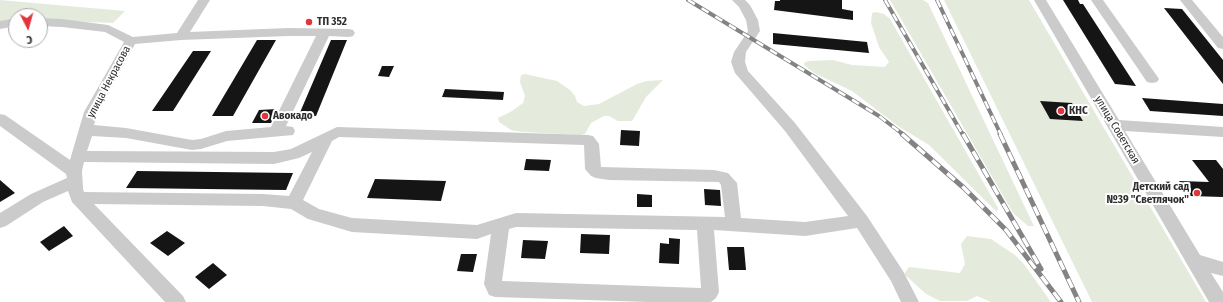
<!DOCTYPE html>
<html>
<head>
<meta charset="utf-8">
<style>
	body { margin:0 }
	#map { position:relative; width:1223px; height:302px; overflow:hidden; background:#fff; font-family:"Fira Sans Condensed",sans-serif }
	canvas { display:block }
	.north { position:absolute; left:8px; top:8px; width:40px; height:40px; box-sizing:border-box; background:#fff; border:1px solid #ababab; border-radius:50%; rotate:174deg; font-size:11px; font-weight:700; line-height:16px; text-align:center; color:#2e2e2e }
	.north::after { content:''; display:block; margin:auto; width:14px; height:18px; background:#e0353c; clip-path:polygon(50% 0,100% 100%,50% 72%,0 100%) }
</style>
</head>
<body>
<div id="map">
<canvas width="1223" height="302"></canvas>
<div class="north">С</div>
</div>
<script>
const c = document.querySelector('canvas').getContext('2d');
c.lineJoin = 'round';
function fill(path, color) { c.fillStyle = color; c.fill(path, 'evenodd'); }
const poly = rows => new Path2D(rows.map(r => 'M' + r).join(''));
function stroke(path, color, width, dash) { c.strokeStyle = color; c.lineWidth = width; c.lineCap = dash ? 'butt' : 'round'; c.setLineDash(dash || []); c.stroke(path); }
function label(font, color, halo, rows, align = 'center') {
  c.font = font + ' "Fira Sans Condensed",sans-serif'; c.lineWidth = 4; c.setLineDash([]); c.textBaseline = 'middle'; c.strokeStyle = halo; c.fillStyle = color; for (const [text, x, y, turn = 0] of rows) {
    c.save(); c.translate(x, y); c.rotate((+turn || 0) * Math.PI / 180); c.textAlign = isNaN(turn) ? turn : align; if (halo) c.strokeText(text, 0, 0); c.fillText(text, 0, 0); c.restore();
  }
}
fill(poly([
	[0,0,125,11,113,23,40,20,40,16,16,16,16,20,0,23],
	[890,0,923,0,928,3,1034,226,1028,226,1013,213],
	[944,0,1029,0,1206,302,1092,302],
	[876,12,884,14,890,19,998,208,997,212,929,145,898,126,852,91,814,73,804,65,805,62,809,61,833,60,852,65,885,67,889,62,879,47,871,23,872,13],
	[525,74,557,81,570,90,575,96,577,102,584,106,599,104,637,84,647,81,663,80,646,97,632,121,618,121,609,116,604,116,591,123,585,134,580,135,522,132,511,130,499,122,498,118,512,111,523,103,525,96,520,82,521,75],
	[967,236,991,239,1015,255,1024,264,1051,302,991,302,977,296,967,301,940,301,926,294,904,274,909,267,960,273,965,264,961,244]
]), '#e4ebdc');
fill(poly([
	[780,0,842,0,842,9,853,11,853,20,774,10,775,1,780,1],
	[1063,0,1078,0,1080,4,1083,4,1136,86,1115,84],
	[1164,8,1182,9,1223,60,1223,84],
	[773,33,867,42,869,53,773,44],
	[257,40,276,40,233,116,212,116],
	[331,40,347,40,316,116,298,117],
	[193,51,211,51,173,111,152,111],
	[382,66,394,66,389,77,378,76],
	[445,89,504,92,503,100,442,97],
	[1142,98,1223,104,1223,116,1150,111],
	[1040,101,1072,103,1083,121,1050,119],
	[277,109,271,123,252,123,259,110],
	[621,130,640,131,639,146,620,145],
	[526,159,551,160,549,171,524,170],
	[1192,160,1216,160,1223,169,1223,197,1190,196,1179,181,1209,182],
	[137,171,293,173,286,190,126,188],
	[375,179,446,181,441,201,367,198],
	[0,180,15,193,0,202],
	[704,189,720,190,721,206,705,205],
	[637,194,652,195,652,207,637,207],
	[64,226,73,236,49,251,40,242],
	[167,231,185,243,168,256,150,243],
	[581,234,610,235,609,254,580,253],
	[669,238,680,239,679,264,659,263,660,243,669,244],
	[523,240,548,241,545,259,521,258],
	[727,247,744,247,746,270,729,270],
	[461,254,477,254,473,272,457,271],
	[213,263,227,275,209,289,195,277]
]), '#151515');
fill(poly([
	[198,0,210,0,190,32,288,28,349,29,353,30,355,33,353,36,349,37,329,36,286,126,293,127,295,131,293,135,227,141,201,149,192,150,126,138,92,136,87,151,274,152,291,149,337,127,588,135,593,136,599,144,601,167,714,170,728,173,737,183,741,218,805,222,848,216,785,131,735,73,731,62,734,52,748,31,746,20,739,7,732,0,745,0,750,5,758,20,760,31,746,52,745,62,748,71,795,123,867,216,903,271,919,302,901,302,891,281,857,228,805,236,714,230,719,292,716,298,711,302,648,302,495,297,489,295,484,284,491,234,477,239,352,232,308,219,291,209,263,206,94,204,183,296,186,302,165,302,72,202,68,191,43,202,6,226,0,228,0,213,31,194,67,178,66,174,0,126,0,114,5,115,70,160,84,112,124,42,105,32,62,27,40,26,40,18,62,19,108,25,133,37,177,33,198,0],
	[288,36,316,36,271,127,226,131,201,139,192,140,126,128,94,125,98,112,135,44,181,40,288,36],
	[339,137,584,145,585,169,591,176,596,178,609,180,719,182,721,185,725,217,516,213,477,225,352,218,319,209,303,200,332,141,339,137],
	[312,152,289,196,263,194,84,192,83,189,82,171,84,162,274,164,299,158,312,152],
	[516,227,697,230,701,288,502,281,509,229,516,227],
	[1034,0,1046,0,1119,120,1223,127,1223,137,1125,131,1200,255,1223,262,1223,276,1211,273,1223,292,1223,302,1209,302,1034,0],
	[1091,0,1103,0,1157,76,1159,79,1157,82,1152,83,1147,82,1091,0],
	[1180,0,1192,0,1223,37,1223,49,1218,48,1180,0],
	[16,18,16,26,0,29,0,21,16,18]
]), '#cbcbcb');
const railFar1 = poly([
	[688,0,879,116,904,135],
	[885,0,963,135],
	[937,0,1001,135]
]);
const rail = poly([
	[902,134,964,188,1006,230,1061,302],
	[963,134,1041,269],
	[1000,134,1079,302]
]);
stroke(railFar1, '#838383', 4);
stroke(rail, '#838383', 5);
stroke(railFar1, '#fff', 2.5, [8]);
stroke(rail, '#fff', 3.5, [10]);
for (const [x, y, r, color] of [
	[309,22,4,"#e0353c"],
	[1061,111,4,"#e0353c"],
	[265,116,4,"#e0353c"],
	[1197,193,4,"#e0353c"]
]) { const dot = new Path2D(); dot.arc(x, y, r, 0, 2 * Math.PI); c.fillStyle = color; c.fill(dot); stroke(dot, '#fff', 1.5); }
label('bold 11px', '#2e2e2e', '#fff', [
	["ТП 352",317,22],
	["КНС",1069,111],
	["Авокадо",273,116],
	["Детский сад",1189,187,"right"],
	["№39 \"Светлячок\"",1189,200,"right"]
], 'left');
label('11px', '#2e2e2e', '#fff', [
	["улица Некрасова",109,82,-62],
	["улица Советская",1117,130,59]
]);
</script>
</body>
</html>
